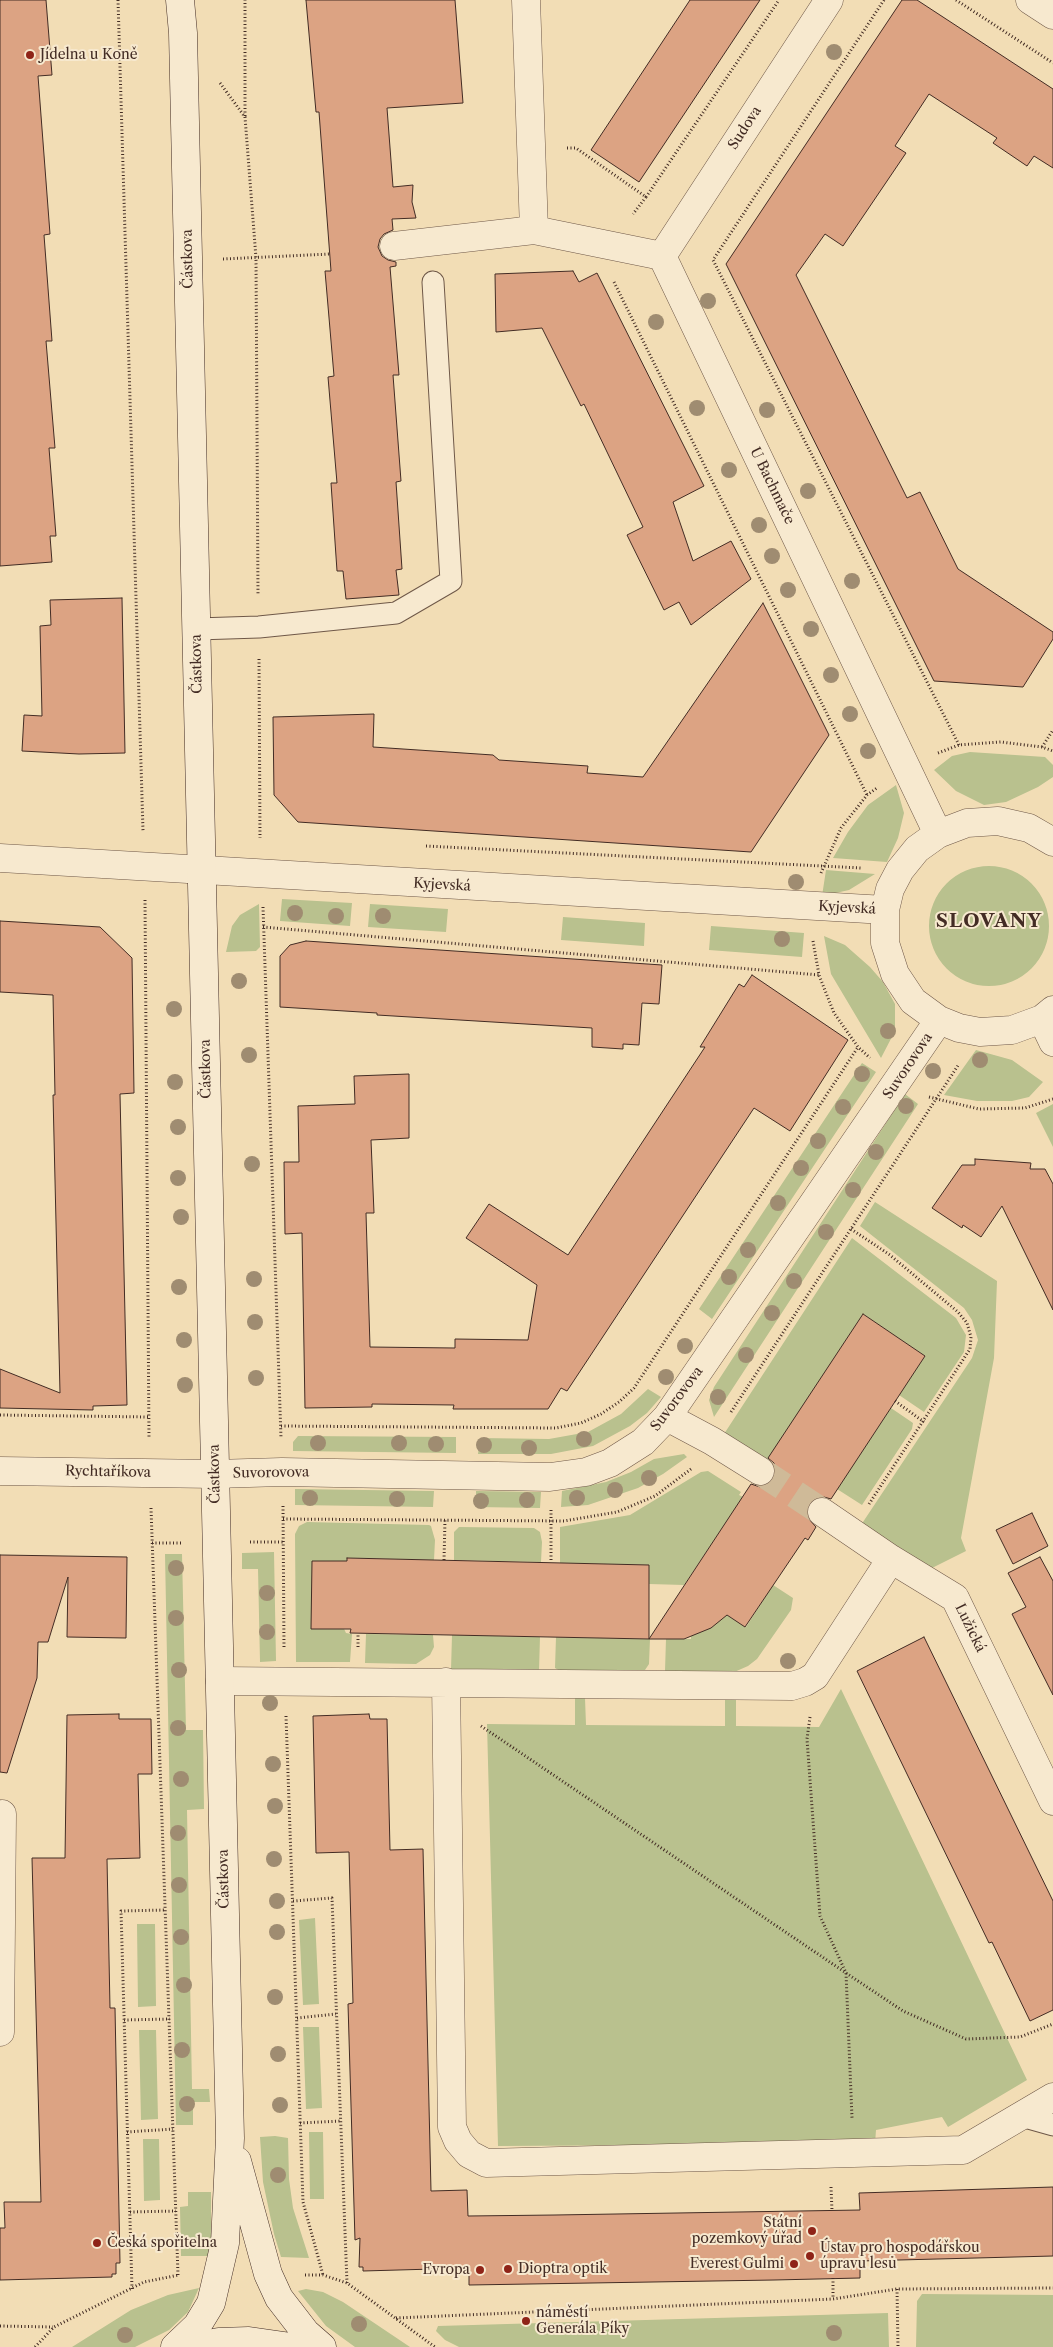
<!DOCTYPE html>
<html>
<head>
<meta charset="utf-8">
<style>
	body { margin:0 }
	canvas { display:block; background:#f2ddb5 }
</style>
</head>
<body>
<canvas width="1053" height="2347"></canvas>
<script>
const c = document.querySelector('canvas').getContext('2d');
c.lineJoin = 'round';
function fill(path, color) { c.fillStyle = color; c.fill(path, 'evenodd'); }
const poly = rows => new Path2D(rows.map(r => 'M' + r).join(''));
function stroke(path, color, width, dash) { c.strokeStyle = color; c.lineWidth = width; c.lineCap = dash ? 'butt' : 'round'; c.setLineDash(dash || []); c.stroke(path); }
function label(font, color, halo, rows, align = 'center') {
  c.font = font + ' "Libre Caslon Text",serif'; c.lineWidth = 4; c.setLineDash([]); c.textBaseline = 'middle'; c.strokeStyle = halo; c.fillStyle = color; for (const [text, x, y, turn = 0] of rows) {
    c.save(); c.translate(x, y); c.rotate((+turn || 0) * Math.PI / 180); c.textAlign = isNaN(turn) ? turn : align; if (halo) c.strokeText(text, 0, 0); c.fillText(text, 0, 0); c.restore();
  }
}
fill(poly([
	[970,752,1045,757,1053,765,1053,777,1038,787,1006,802,984,805,956,791,934,770,952,756],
	[896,785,904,813,898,838,887,862,833,858,848,832,868,805],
	'929 926a60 60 0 1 1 120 0a60 60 0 1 1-120 0Z',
	[826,870,875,874,849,890,822,896],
	[282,899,352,903,350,926,280,921],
	[259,904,260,947,256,951,226,952,232,926,240,915],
	[370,904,448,909,446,932,368,927],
	[563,917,645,923,644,946,561,940],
	[711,926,804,933,802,957,709,950],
	[824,936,845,945,870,967,883,982,895,1004,895,1031,881,1058,831,974],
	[976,1050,1012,1060,1043,1082,1029,1097,1012,1101,977,1101,944,1095],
	[862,1063,876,1072,712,1319,699,1309],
	[905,1094,918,1104,714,1417,709,1400,714,1387],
	[1053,1104,1053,1147,1036,1113],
	[875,1202,997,1281,994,1358,961,1538,966,1551,928,1570,861,1525,972,1358,978,1340,972,1320,964,1308,860,1226],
	[852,1238,956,1318,966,1335,964,1352,924,1412,899,1395,925,1356,863,1314,767,1461,724,1434],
	[648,1389,661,1397,647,1413,630,1426,593,1446,551,1454,478,1454,480,1438,549,1439,588,1432,621,1414],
	[891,1408,913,1423,912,1429,862,1505,837,1489],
	[298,1436,456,1437,456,1453,293,1451,293,1442],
	[684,1454,687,1457,663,1474,638,1488,588,1505,561,1507,562,1491,606,1482,631,1472,654,1459],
	[708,1471,741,1492,739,1495,743,1497,684,1585,649,1584,649,1565,560,1563,560,1527,630,1515,701,1472],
	[295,1489,434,1491,433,1507,295,1505],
	[476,1491,541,1492,540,1508,476,1507],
	[307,1522,429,1525,431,1526,435,1540,434,1560,347,1558,347,1561,312,1561,346,1633,352,1634,350,1662,296,1662,295,1534,299,1526],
	[459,1527,534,1528,540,1532,542,1542,541,1562,454,1560,454,1532],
	[274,1552,276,1661,260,1662,258,1569,242,1569,242,1553],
	[165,1554,182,1554,186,1730,203,1730,204,1809,187,1810,192,2089,209,2089,210,2102,193,2102,193,2125,176,2125],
	[773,1585,793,1598,791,1610,757,1659,748,1666,732,1673,665,1671,666,1639,691,1639,691,1634,725,1614,746,1627],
	[366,1634,433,1635,434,1647,430,1655,416,1664,365,1663],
	[452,1635,540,1637,539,1671,451,1670],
	[556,1637,650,1639,649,1664,645,1670,560,1671,555,1668],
	[841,1689,1027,2080,948,2127,942,2117,876,2130,875,2144,498,2146,487,1724,575,1725,575,1698,585,1698,586,1725,725,1726,725,1699,736,1700,736,1726,819,1727],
	[315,1918,319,2004,303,2005,299,1920],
	[137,1924,155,1924,156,2006,138,2007],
	[303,2027,319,2027,322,2108,306,2109],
	[139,2030,156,2030,158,2119,141,2120],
	[309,2132,323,2132,324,2199,310,2199],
	[275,2136,288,2138,289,2179,293,2208,309,2258,281,2257,274,2234,263,2182,260,2137],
	[143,2139,159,2139,160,2200,144,2201],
	[188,2192,211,2192,211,2256,181,2256,180,2207,188,2206],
	[199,2288,188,2312,169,2330,135,2347,72,2347,131,2310,168,2295],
	[306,2289,323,2292,343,2302,410,2347,355,2347,326,2326,298,2291],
	[922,2294,1053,2295,1053,2347,916,2347,917,2301],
	[888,2313,889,2347,459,2347,445,2340,436,2331,438,2326]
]), '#b9c18e');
const building = poly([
	[0,0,46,0,52,75,38,76,50,234,44,235,52,341,46,341,55,448,49,448,56,536,50,536,52,562,0,566,0,0],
	[306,0,455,0,463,103,387,108,393,187,413,185,412,202,416,218,392,219,393,230,384,234,380,239,378,247,382,256,388,260,396,262,396,266,390,267,399,375,393,375,401,481,396,482,402,569,396,570,399,595,346,599,343,571,337,571,331,483,337,483,328,377,334,376,325,271,331,271,319,112,316,112,306,0],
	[690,0,760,0,639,182,591,150,690,0],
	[902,0,917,0,1053,89,1053,168,1034,156,1027,166,993,143,997,138,929,94,895,146,906,153,843,246,825,234,796,275,907,498,920,492,958,569,1053,632,1053,639,1023,687,934,681,726,264,902,0],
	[573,271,579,282,597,273,704,486,673,502,693,561,731,541,751,579,691,625,679,602,664,610,627,535,643,527,584,404,581,406,542,328,496,332,495,274,573,271],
	[122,598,125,753,79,754,22,751,24,715,42,716,40,626,51,625,50,600,122,598],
	[763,603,829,735,751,852,298,822,274,795,273,717,374,714,373,747,493,755,499,760,588,766,587,773,643,777,763,603],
	[0,921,100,927,132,958,134,1093,120,1094,127,1405,93,1406,93,1410,0,1408,0,1369,60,1393,53,1095,55,1095,53,995,0,992,0,921],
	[306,941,662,965,659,1004,642,1003,639,1045,623,1044,623,1049,592,1047,592,1028,377,1015,377,1013,280,1007,280,956,290,945,306,941],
	[752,975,848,1040,790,1131,754,1108,567,1391,561,1388,548,1409,453,1409,454,1405,372,1404,372,1407,305,1408,302,1233,285,1234,284,1162,299,1162,298,1106,355,1104,354,1076,409,1074,409,1138,371,1140,374,1213,366,1213,370,1347,455,1348,455,1339,528,1340,537,1285,466,1238,489,1204,568,1255,705,1047,700,1047,739,984,744,987,752,975],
	[975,1159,1031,1163,1030,1169,1045,1169,1053,1184,1053,1310,1002,1206,981,1237,963,1225,962,1228,932,1208,962,1165,975,1165,975,1159],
	[863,1314,925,1356,831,1499,824,1497,816,1498,809,1504,807,1510,808,1518,816,1527,808,1540,805,1538,745,1627,727,1615,711,1628,684,1639,649,1639,751,1484,760,1487,768,1485,773,1480,776,1471,774,1463,768,1458,863,1314],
	[1032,1513,1048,1546,1013,1564,996,1530,1032,1513],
	[0,1555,127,1557,126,1638,67,1637,68,1577,48,1642,38,1642,37,1678,7,1773,0,1772,0,1555],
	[1040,1557,1053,1581,1053,1695,1012,1614,1026,1607,1008,1573,1040,1557],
	[347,1558,649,1565,649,1639,350,1633,351,1629,311,1629,312,1561,347,1561,347,1558],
	[924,1637,1053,1901,1053,2010,1030,2021,992,1942,989,1943,857,1671,924,1637],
	[119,1714,119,1719,151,1719,152,1774,138,1774,140,1858,107,1859,110,2008,115,2008,120,2263,116,2263,116,2274,112,2274,112,2277,0,2280,0,2228,5,2228,4,2202,41,2202,32,1858,65,1858,67,1715,119,1714],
	[369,1714,370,1719,387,1719,390,1850,423,1849,431,2191,467,2190,468,2216,555,2215,860,2210,859,2193,1053,2187,1053,2256,860,2261,860,2278,774,2280,469,2285,469,2268,363,2271,363,2267,359,2267,360,2238,355,2240,348,2004,353,2003,349,1852,316,1853,313,1716,369,1714]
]);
fill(building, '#dca383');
stroke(building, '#432c24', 1);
stroke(poly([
	[760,1471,822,1512]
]), '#cfba98', 28, [28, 14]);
const lane = poly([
	[197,629,259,627,396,613,451,581,433,282],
	[1021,2116,1053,2125]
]);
const street = poly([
	[526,0,534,230],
	[1030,0,1053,15],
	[394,246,534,230,662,256],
	[662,256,938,834],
	[662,256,829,0],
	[1053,842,1029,828,998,821,967,823,938,834,917,849,900,870,890,889,885,910,885,943,895,974,913,1001,939,1020,959,1028,980,1032,1012,1030,1042,1019,1053,1010],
	[0,858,885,910],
	[1042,1019,1053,1042],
	[667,1417,712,1441,760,1471],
	[0,1471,215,1474,282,1472,550,1477,586,1472,610,1463,643,1442,667,1417,939,1020],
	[822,1512,891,1559,955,1598,1053,1801],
	[220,1681,792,1686,805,1682,815,1676,891,1559],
	[446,1682,452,2127,458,2141,469,2154,486,2163,963,2150,1053,2097],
	[0,2032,2,1814]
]);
const secondary = poly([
	[237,2161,268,2274,279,2298,306,2333,322,2347],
	[175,2347,197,2326,211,2303,225,2243,230,2138,183,33,180,0],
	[194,2347,219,2342,249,2341,291,2347]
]);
stroke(lane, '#6f5848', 23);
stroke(street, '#6f5848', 29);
stroke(secondary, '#432c24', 29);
stroke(poly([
	[118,0,143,831],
	[884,0,713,260,959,745],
	[956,0,1053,63],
	[220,83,245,117,256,258,258,595],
	[245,116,245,0],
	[567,148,576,148,646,197,633,214],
	[646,197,779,0],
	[223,259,330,254],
	[614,282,867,795],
	[259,659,260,838],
	[1042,747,1053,730],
	[938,753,959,745,1001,742,1042,747,1053,751],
	[426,846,861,868],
	[821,873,841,828,867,795,877,788],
	[145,900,149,1439],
	[263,907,281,1438],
	[263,927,819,975],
	[813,941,819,975,834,1013,858,1047,870,1058],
	[929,1097,979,1109,1025,1108,1053,1099],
	[851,1229,890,1255,958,1312,967,1323,971,1337,970,1349,869,1504],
	[895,1401,924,1422],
	[731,1412,959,1064],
	[0,1415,149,1417],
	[281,1426,556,1428,581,1423,601,1414,619,1402,634,1388,858,1047],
	[283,1506,284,1648],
	[151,1508,178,2275],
	[551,1510,551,1562],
	[283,1519,564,1521,617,1512,655,1496,691,1469],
	[250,1542,283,1542],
	[152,1543,182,1543],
	[444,1560,445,1520],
	[358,1647,358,1635],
	[286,1716,303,2202,323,2275],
	[810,1717,807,1739,820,1916,846,1973,903,2011,966,2039,1020,2037,1053,2024],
	[481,1726,846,1973,852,2118],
	[293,1901,332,1898,347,2283],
	[297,2018,336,2014],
	[124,2020,170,2019],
	[300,2123,341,2121],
	[127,2132,173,2129],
	[831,2187,832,2211],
	[130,2212,176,2211],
	[305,2275,323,2275,347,2283,435,2347],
	[833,2278,833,2299],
	[132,2289,121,1911,165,1910],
	[897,2289,898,2347],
	[396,2318,833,2299,897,2289,1053,2288],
	[0,2326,53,2327],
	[35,2347,54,2327,144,2282,179,2275]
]), '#432c24', 3, [1, 2.5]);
stroke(lane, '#f7e9cf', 21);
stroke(street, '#f7e9cf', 28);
stroke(secondary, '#f7e9cf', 28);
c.fillStyle = '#9f8c71';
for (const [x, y] of [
	[834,52],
	[708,301],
	[656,322],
	[697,408],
	[767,410],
	[729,470],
	[808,491],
	[759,525],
	[772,556],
	[852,581],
	[788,590],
	[811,629],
	[831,675],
	[850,714],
	[868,751],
	[796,882],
	[295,913],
	[336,916],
	[383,916],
	[782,939],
	[239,981],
	[174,1009],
	[888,1031],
	[249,1055],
	[980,1060],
	[933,1071],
	[862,1074],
	[175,1082],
	[906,1106],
	[843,1107],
	[178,1127],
	[818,1141],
	[876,1152],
	[252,1164],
	[801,1168],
	[178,1178],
	[853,1190],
	[778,1203],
	[181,1217],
	[826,1232],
	[748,1250],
	[729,1277],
	[254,1279],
	[794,1281],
	[179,1287],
	[772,1313],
	[255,1322],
	[184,1340],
	[685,1346],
	[746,1355],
	[666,1377],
	[256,1378],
	[185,1385],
	[718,1397],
	[584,1439],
	[318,1443],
	[399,1443],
	[436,1444],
	[484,1445],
	[529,1448],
	[649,1478],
	[615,1490],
	[310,1498],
	[577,1498],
	[397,1499],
	[527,1500],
	[481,1501],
	[176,1568],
	[267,1593],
	[176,1618],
	[267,1632],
	[788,1661],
	[179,1670],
	[270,1703],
	[178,1728],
	[273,1764],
	[181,1779],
	[275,1806],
	[178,1833],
	[274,1859],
	[179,1885],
	[277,1901],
	[277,1932],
	[181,1937],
	[184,1985],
	[275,1997],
	[182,2050],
	[278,2054],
	[187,2104],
	[280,2105],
	[278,2175],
	[359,2324],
	[834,2333],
	[125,2335]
]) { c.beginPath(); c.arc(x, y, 8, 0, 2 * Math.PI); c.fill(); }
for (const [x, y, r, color] of [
	[30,55,5,"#8f2418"],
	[812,2231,5,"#8f2418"],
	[97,2243,5,"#8f2418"],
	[810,2256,5,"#8f2418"],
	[794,2264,5,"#8f2418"],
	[508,2269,5,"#8f2418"],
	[480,2270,5,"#8f2418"],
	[526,2321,5,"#8f2418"]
]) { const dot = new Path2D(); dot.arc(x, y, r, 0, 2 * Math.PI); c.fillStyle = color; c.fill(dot); stroke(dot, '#f7e9cf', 2); }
label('14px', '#432c24', '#f7e9cf', [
	["Jídelna u Koně",40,55],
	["Státní",802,2223,"right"],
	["pozemkový úřad",802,2239,"right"],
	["Česká spořitelna",107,2243],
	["Ústav pro hospodářskou",820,2248],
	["úpravu lesů",820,2264],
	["Everest Gulmi",784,2264,"right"],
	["Dioptra optik",518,2269],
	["Evropa",470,2270,"right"],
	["náměstí",536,2313],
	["Generála Píky",536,2329]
], 'left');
label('14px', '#432c24', '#f7e9cf', [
	["Sudova",745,128,-57],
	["Částkova",188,259,-91],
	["U Bachmače",772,486,64],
	["Částkova",197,664,-91],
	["Kyjevská",442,885,3],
	["Kyjevská",847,908,3],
	["Suvorovova",908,1066,-56],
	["Částkova",206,1069,-91],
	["Suvorovova",677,1399,-53],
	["Rychtaříkova",108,1472,1],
	["Suvorovova",271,1473,-1],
	["Částkova",215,1474,-91],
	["Lužická",970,1628,64],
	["Částkova",224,1879,-91]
]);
c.letterSpacing = '1px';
label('bold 19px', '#432c24', '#f7e9cf', [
	["SLOVANY",989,922]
]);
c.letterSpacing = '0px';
</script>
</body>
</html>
